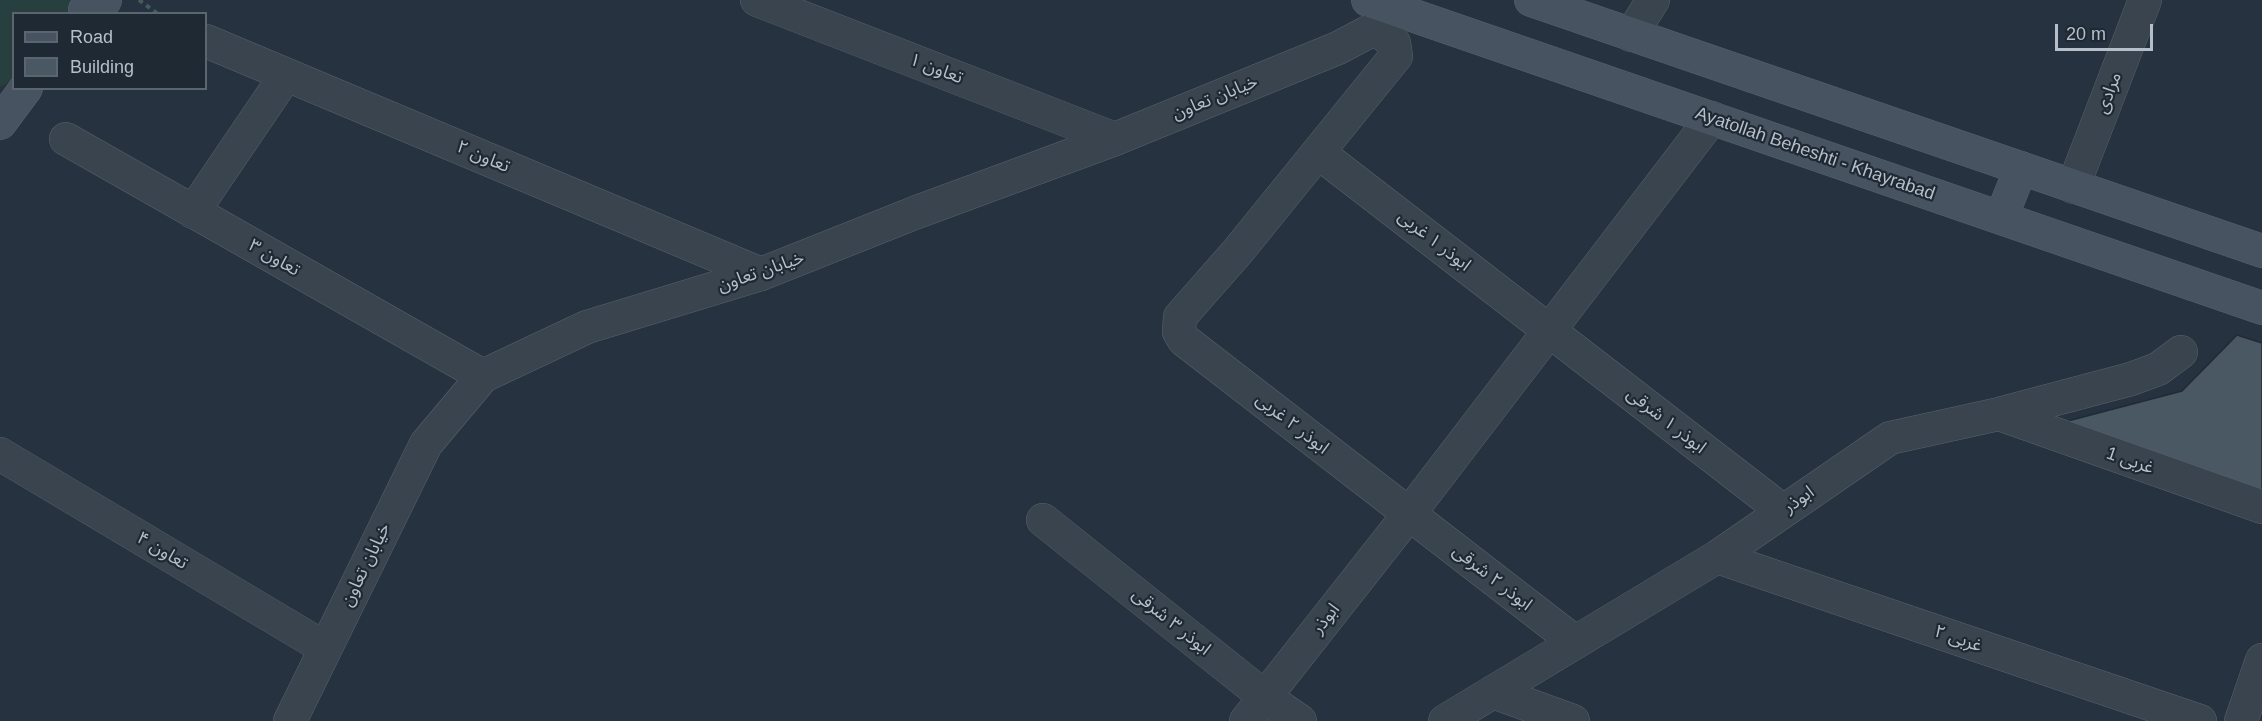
<!DOCTYPE html>
<html>
<head>
<meta charset="utf-8">
<style>
	body { margin:0 }
	#map { position:relative; width:2262px; height:721px; overflow:hidden; background:#26323f; font-family:Helvetica,sans-serif }
	canvas { display:block }
	.legend { position:absolute; left:12px; top:12px; width:195px; height:78px; box-sizing:border-box; background:#1f2934; border:2px solid #5b6570; margin:0; padding:8px 10px; list-style:none; font-size:18px; color:#b6bfc9 }
	.legend li { display:flex; align-items:center; gap:12px; height:30px }
	.legend b { width:30px; border:2px solid #5b6570 }
	.scale { position:absolute; left:2055px; top:24px; width:98px; height:27px; box-sizing:border-box; border:3px solid #b6bfc9; border-top:0; padding-left:8px; font-size:18px; line-height:21px; white-space:nowrap; color:#b6bfc9; -webkit-text-stroke:4px #1f2934; paint-order:stroke }
</style>
</head>
<body>
<div id="map">
<canvas width="2262" height="721"></canvas>
<ul class="legend">
<li><b style="height:8px;background:#485361"></b>Road</li>
<li><b style="height:16px;background:#4a5864"></b>Building</li>
</ul>
<div class="scale">20 m</div>
</div>
<script>
const c = document.querySelector('canvas').getContext('2d');
c.lineJoin = 'round';
function fill(path, color) { c.fillStyle = color; c.fill(path, 'evenodd'); }
const poly = rows => new Path2D(rows.map(r => 'M' + r).join(''));
function stroke(path, color, width, dash) { c.strokeStyle = color; c.lineWidth = width; c.lineCap = dash ? 'butt' : 'round'; c.setLineDash(dash || []); c.stroke(path); }
function label(font, color, halo, rows, align = 'center') {
  c.font = font + ' Helvetica,"Noto Sans Arabic",sans-serif'; c.lineWidth = 4.5; c.setLineDash([]); c.textBaseline = 'middle'; c.strokeStyle = halo; c.fillStyle = color; for (const [text, x, y, turn = 0] of rows) {
    c.save(); c.translate(x, y); c.rotate((+turn || 0) * Math.PI / 180); c.textAlign = isNaN(turn) ? turn : align; if (halo) c.strokeText(text, 0, 0); c.fillText(text, 0, 0); c.restore();
  }
}
fill(poly([
	[0,0,71,0,69,13,14,14,13,80,0,87]
]), '#283f40');
const building = poly([
	[2237,335,2262,343,2262,492,2064,422,2182,391,2237,335]
]);
fill(building, '#4a5864');
stroke(building, '#212b36', 1.5);
const minor = poly([
	[757,0,1115,139],
	[1375,28,1394,43,1396,56,1238,251,1180,317,1179,332,1184,340,1575,642],
	[1631,35,1653,0],
	[206,41,761,274],
	[66,139,483,376],
	[1319,153,1783,511],
	[2073,187,2145,0],
	[193,212,286,75],
	[1999,414,2262,507],
	[0,454,325,648],
	[1043,520,1265,697,1300,721],
	[1717,557,2200,721],
	[1493,692,1573,721],
	[1246,721,1409,514,1712,118],
	[1445,721,1717,557,1890,438,1999,414,2131,379,2158,369,2181,352]
]);
const tertiary = poly([
	[290,721,426,444,483,376,587,327,761,274,917,212,1115,139,1338,48,1406,12],
	[2241,721,2262,660]
]);
const secondary = poly([
	[1368,0,2262,308],
	[1531,0,2262,251],
	[85,10,105,0],
	[0,123,26,88],
	[2001,218,2021,168]
]);
stroke(minor, '#58626c', 34);
stroke(tertiary, '#58626c', 34);
stroke(secondary, '#58626c', 34);
stroke(poly([
	[139,0,158,14]
]), '#465b5c', 4, [4.5, 4.5]);
stroke(minor, '#3a444f', 33);
stroke(tertiary, '#3a444f', 33);
stroke(secondary, '#485361', 33);
label('18px', '#b6bfc9', '#1f2934', [
	["تعاون ۱",936,69,21],
	["مرادی",2109,93,-69],
	["خیابان تعاون",1215,98,-22],
	["Ayatollah Beheshti - Khayrabad",1815,154,19],
	["تعاون ۲",483,157,23],
	["ابوذر ۱ غربی",1434,241,38],
	["تعاون ۳",274,258,30],
	["خیابان تعاون",761,272,-19],
	["ابوذر ۱ شرقی",1666,421,38],
	["ابوذر ۲ غربی",1292,424,38],
	["غربی 1",2130,461,19],
	["ابوذر",1799,500,-35],
	["تعاون ۴",162,551,31],
	["خیابان تعاون",366,565,-64],
	["ابوذر ۲ شرقی",1492,578,38],
	["ابوذر",1326,619,-52],
	["ابوذر ۳ شرقی",1171,622,39],
	["غربی ۲",1958,639,19]
]);
</script>
</body>
</html>
